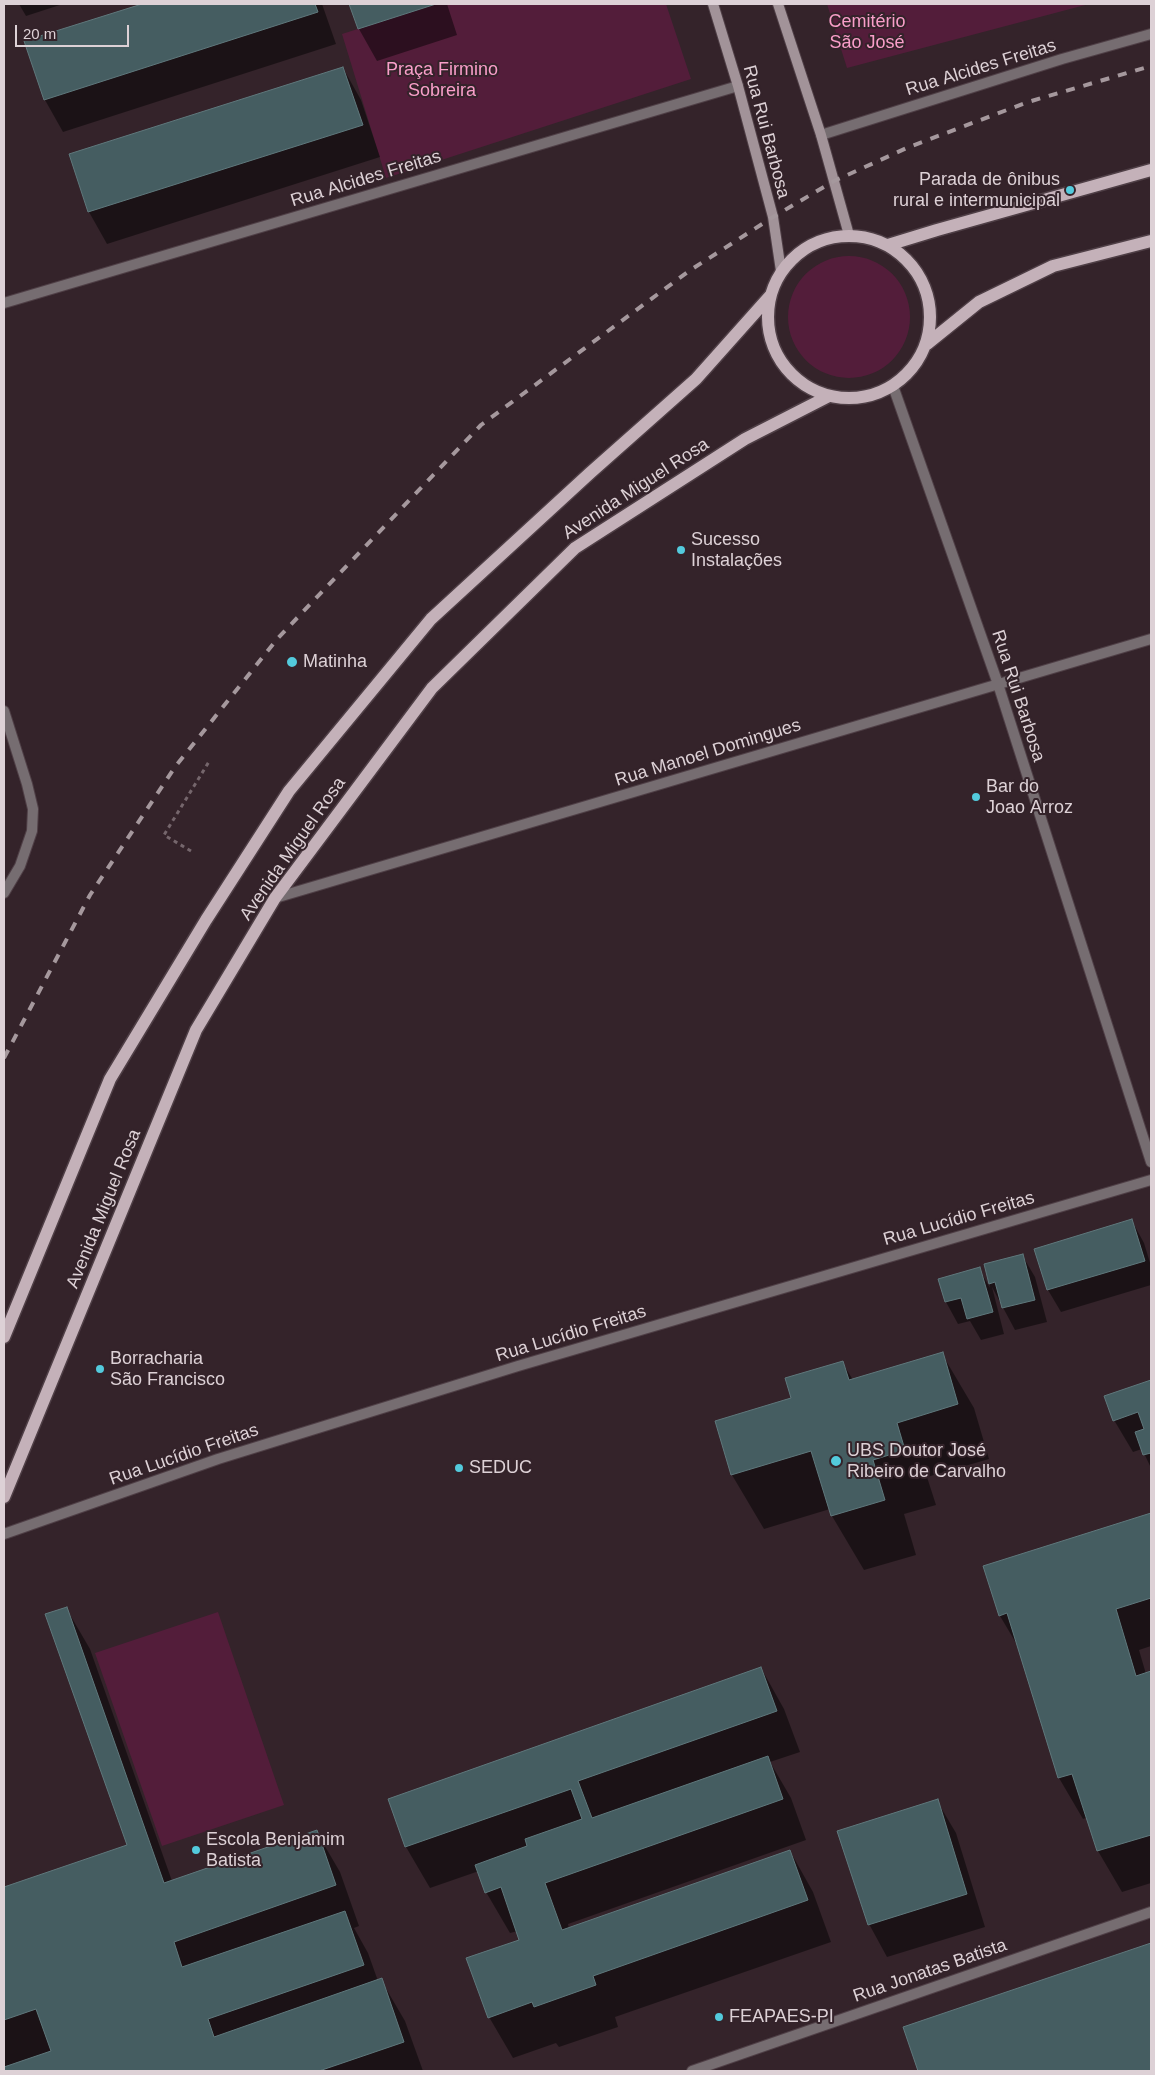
<!DOCTYPE html>
<html>
<head>
<meta charset="utf-8">
<style>
	body { margin:0 }
	#map { position:relative; width:1155px; height:2075px; overflow:hidden; background:#34232a; font-family:Arial,sans-serif }
	canvas { display:block }
	.frame { position:absolute; inset:0; border:5px solid #ddd1d6; pointer-events:none }
	.scale { position:absolute; left:15px; top:25px; width:114px; height:22px; box-sizing:border-box; border:2px solid #ddd1d6; border-top:0; padding-left:6px; font-size:15px; line-height:18px; white-space:nowrap; color:#ddd1d6; -webkit-text-stroke:4px #34232a; paint-order:stroke }
</style>
</head>
<body>
<div id="map">
<canvas width="1155" height="2075"></canvas>
<div class="frame"></div>
<div class="scale">20 m</div>
</div>
<script>
const c = document.querySelector('canvas').getContext('2d');
c.lineJoin = 'round';
function fill(path, color) { c.fillStyle = color; c.fill(path, 'evenodd'); }
const poly = rows => new Path2D(rows.map(r => 'M' + r).join(''));
function stroke(path, color, width, dash) { c.strokeStyle = color; c.lineWidth = width; c.lineCap = dash ? 'butt' : 'round'; c.setLineDash(dash || []); c.stroke(path); }
function label(font, color, halo, rows, align = 'center') {
  c.font = font + ' Arial,sans-serif'; c.lineWidth = 4; c.setLineDash([]); c.textBaseline = 'middle'; c.strokeStyle = halo; c.fillStyle = color; for (const [text, x, y, turn = 0] of rows) {
    c.save(); c.translate(x, y); c.rotate((+turn || 0) * Math.PI / 180); c.textAlign = isNaN(turn) ? turn : align; if (halo) c.strokeText(text, 0, 0); c.fillText(text, 0, 0); c.restore();
  }
}
fill(poly([
	[436,4,666,4,691,79,386,178,342,34],
	[827,4,1089,4,847,68],
	'788 317a61 61 0 1 1 122 0a61 61 0 1 1-122 0Z',
	[218,1612,284,1805,162,1846,95,1653]
]), '#531d3a');
fill(poly([
	[19,4,63,4,26,16],
	[146,4,322,4,336,44,63,132,45,100,26,42],
	[351,4,447,4,457,35,377,61,359,29],
	[343,68,361,100,380,157,107,244,89,212,70,155],
	[1132,1221,1144,1243,1151,1266,1151,1285,1061,1312,1048,1290,1036,1250],
	[1022,1255,1035,1277,1047,1322,1015,1330,992,1287,1004,1334,981,1340,970,1321,958,1324,946,1302,940,1280,979,1269,990,1288,985,1265],
	[942,1354,974,1408,989,1459,927,1477,936,1505,904,1514,916,1555,864,1570,832,1516,830,1509,764,1529,732,1475,716,1422,792,1399,842,1362,853,1380],
	[1151,1381,1151,1468,1142,1449,1133,1452,1114,1420,1106,1397],
	[1151,1513,1151,1646,1139,1650,1146,1674,1151,1673,1151,1883,1122,1892,1098,1851,1088,1817,1083,1819,1059,1778,1019,1648,1000,1616,985,1567],
	[66,1608,90,1649,172,1881,316,1831,340,1872,359,1926,354,1928,368,1953,378,1981,381,1980,405,2021,423,2071,4,2071,4,1889,128,1846],
	[761,1668,784,1709,800,1752,770,1762,791,1798,806,1840,568,1924,569,1929,790,1851,813,1892,831,1942,615,2017,618,2027,559,2047,556,2043,513,2058,489,2017,521,1940,518,1931,510,1933,486,1892,479,1871,430,1888,406,1847,390,1800],
	[937,1801,956,1833,985,1927,887,1957,869,1924],
	[1151,1944,1151,2071,920,2071,905,2027]
]), '#0007');
const building = poly([
	[142,4,315,4,318,12,44,100,24,41,142,4],
	[349,4,436,4,358,29,349,4],
	[343,67,363,125,88,212,69,154,343,67],
	[1132,1219,1145,1261,1047,1290,1034,1249,1132,1219],
	[1023,1254,1035,1300,1002,1308,995,1282,989,1284,984,1264,1023,1254],
	[980,1267,993,1312,967,1319,961,1298,945,1302,938,1279,980,1267],
	[943,1352,958,1404,897,1423,905,1450,873,1460,885,1500,831,1516,811,1451,731,1475,715,1421,791,1398,785,1378,843,1361,849,1380,943,1352],
	[1151,1380,1151,1454,1151,1453,1143,1455,1135,1432,1144,1429,1138,1412,1113,1421,1104,1396,1151,1380],
	[1151,1513,1151,1598,1116,1609,1136,1676,1151,1671,1151,1835,1097,1851,1072,1774,1058,1778,1007,1613,999,1616,983,1566,1151,1513],
	[67,1607,164,1883,317,1830,336,1885,174,1942,182,1967,345,1911,364,1965,208,2019,214,2037,382,1978,404,2042,319,2071,4,2071,4,2067,51,2051,36,2009,4,2020,4,1887,127,1845,45,1614,67,1607],
	[761,1667,777,1711,578,1781,592,1818,768,1756,783,1799,545,1883,562,1930,790,1850,808,1900,593,1976,596,1985,534,2007,532,2002,488,2018,466,1958,519,1940,501,1887,485,1893,475,1865,527,1846,525,1839,582,1819,571,1789,405,1847,388,1799,761,1667],
	[938,1799,967,1894,868,1925,837,1831,938,1799],
	[1151,1943,1151,2071,918,2071,903,2027,1151,1943]
]);
fill(building, '#455d61');
stroke(building, '#5f787c', 1);
const street = poly([
	[821,135,1062,59,1151,34],
	[4,303,738,86],
	[893,386,998,684,1151,1162],
	[4,711,27,784,33,809,32,831,20,866,4,893],
	[275,898,1151,639],
	[4,1534,218,1459,518,1366,1151,1180],
	[692,2071,1151,1912]
]);
const secondary = poly([
	[713,4,738,86,773,217,781,271],
	[778,4,821,135,849,235]
]);
const primary = poly([
	'768 317a81 81 0 1 1 162 0a81 81 0 1 1-162 0Z',
	[888,245,937,230,1151,170],
	[927,344,979,302,1053,266,1151,241],
	[4,1337,110,1079,206,920,289,791,431,619,590,473,696,379,770,296],
	[4,1497,196,1030,275,898,432,688,575,548,745,439,829,396]
]);
stroke(street, '#4f3f46', 12);
stroke(secondary, '#4f3f46', 12);
stroke(primary, '#4f3f46', 15);
stroke(poly([
	[191,851,164,835,210,760]
]), '#75666c', 3, [4, 4]);
stroke(street, '#766d71', 10);
stroke(secondary, '#a29399', 10);
stroke(primary, '#c4b1b9', 12);
stroke(poly([
	[4,1058,90,895,175,767,278,638,481,425,689,271,773,217,834,181,909,147,1028,102,1151,66]
]), '#a5989d', 4, [9, 9]);
for (const [x, y, r, color] of [
	[1070,190,5,"#53cadc"],
	[681,550,5,"#53cadc"],
	[292,662,6,"#53cadc"],
	[976,797,5,"#53cadc"],
	[100,1369,5,"#53cadc"],
	[836,1461,6,"#53cadc"],
	[459,1468,5,"#53cadc"],
	[196,1850,5,"#53cadc"],
	[719,2017,5,"#53cadc"]
]) { const dot = new Path2D(); dot.arc(x, y, r, 0, 2 * Math.PI); c.fillStyle = color; c.fill(dot); stroke(dot, '#34232a', 2); }
label('18px', '#f99ec9', '#34232a', [
	["Cemitério",867,22],
	["São José",867,43],
	["Praça Firmino",442,70],
	["Sobreira",442,91]
]);
label('18px', '#ddd1d6', '#34232a', [
	["Rua Alcides Freitas",981,68,-17],
	["Rua Rui Barbosa",766,132,75],
	["Rua Alcides Freitas",366,179,-17],
	["Avenida Miguel Rosa",636,489,-33],
	["Rua Rui Barbosa",1018,696,72],
	["Rua Manoel Domingues",708,753,-17],
	["Avenida Miguel Rosa",293,849,-55],
	["Avenida Miguel Rosa",104,1209,-68],
	["Rua Lucídio Freitas",959,1219,-16],
	["Rua Lucídio Freitas",571,1334,-17],
	["Rua Lucídio Freitas",184,1455,-19],
	["Rua Jonatas Batista",930,1971,-19]
]);
label('18px', '#ddd1d6', '#34232a', [
	["Parada de ônibus",1060,180,"right"],
	["rural e intermunicipal",1060,201,"right"],
	["Sucesso",691,540],
	["Instalações",691,561],
	["Matinha",303,662],
	["Bar do",986,787],
	["Joao Arroz",986,808],
	["Borracharia",110,1359],
	["São Francisco",110,1380],
	["UBS Doutor José",847,1451],
	["Ribeiro de Carvalho",847,1472],
	["SEDUC",469,1468],
	["Escola Benjamim",206,1840],
	["Batista",206,1861],
	["FEAPAES-PI",729,2017]
], 'left');
</script>
</body>
</html>
